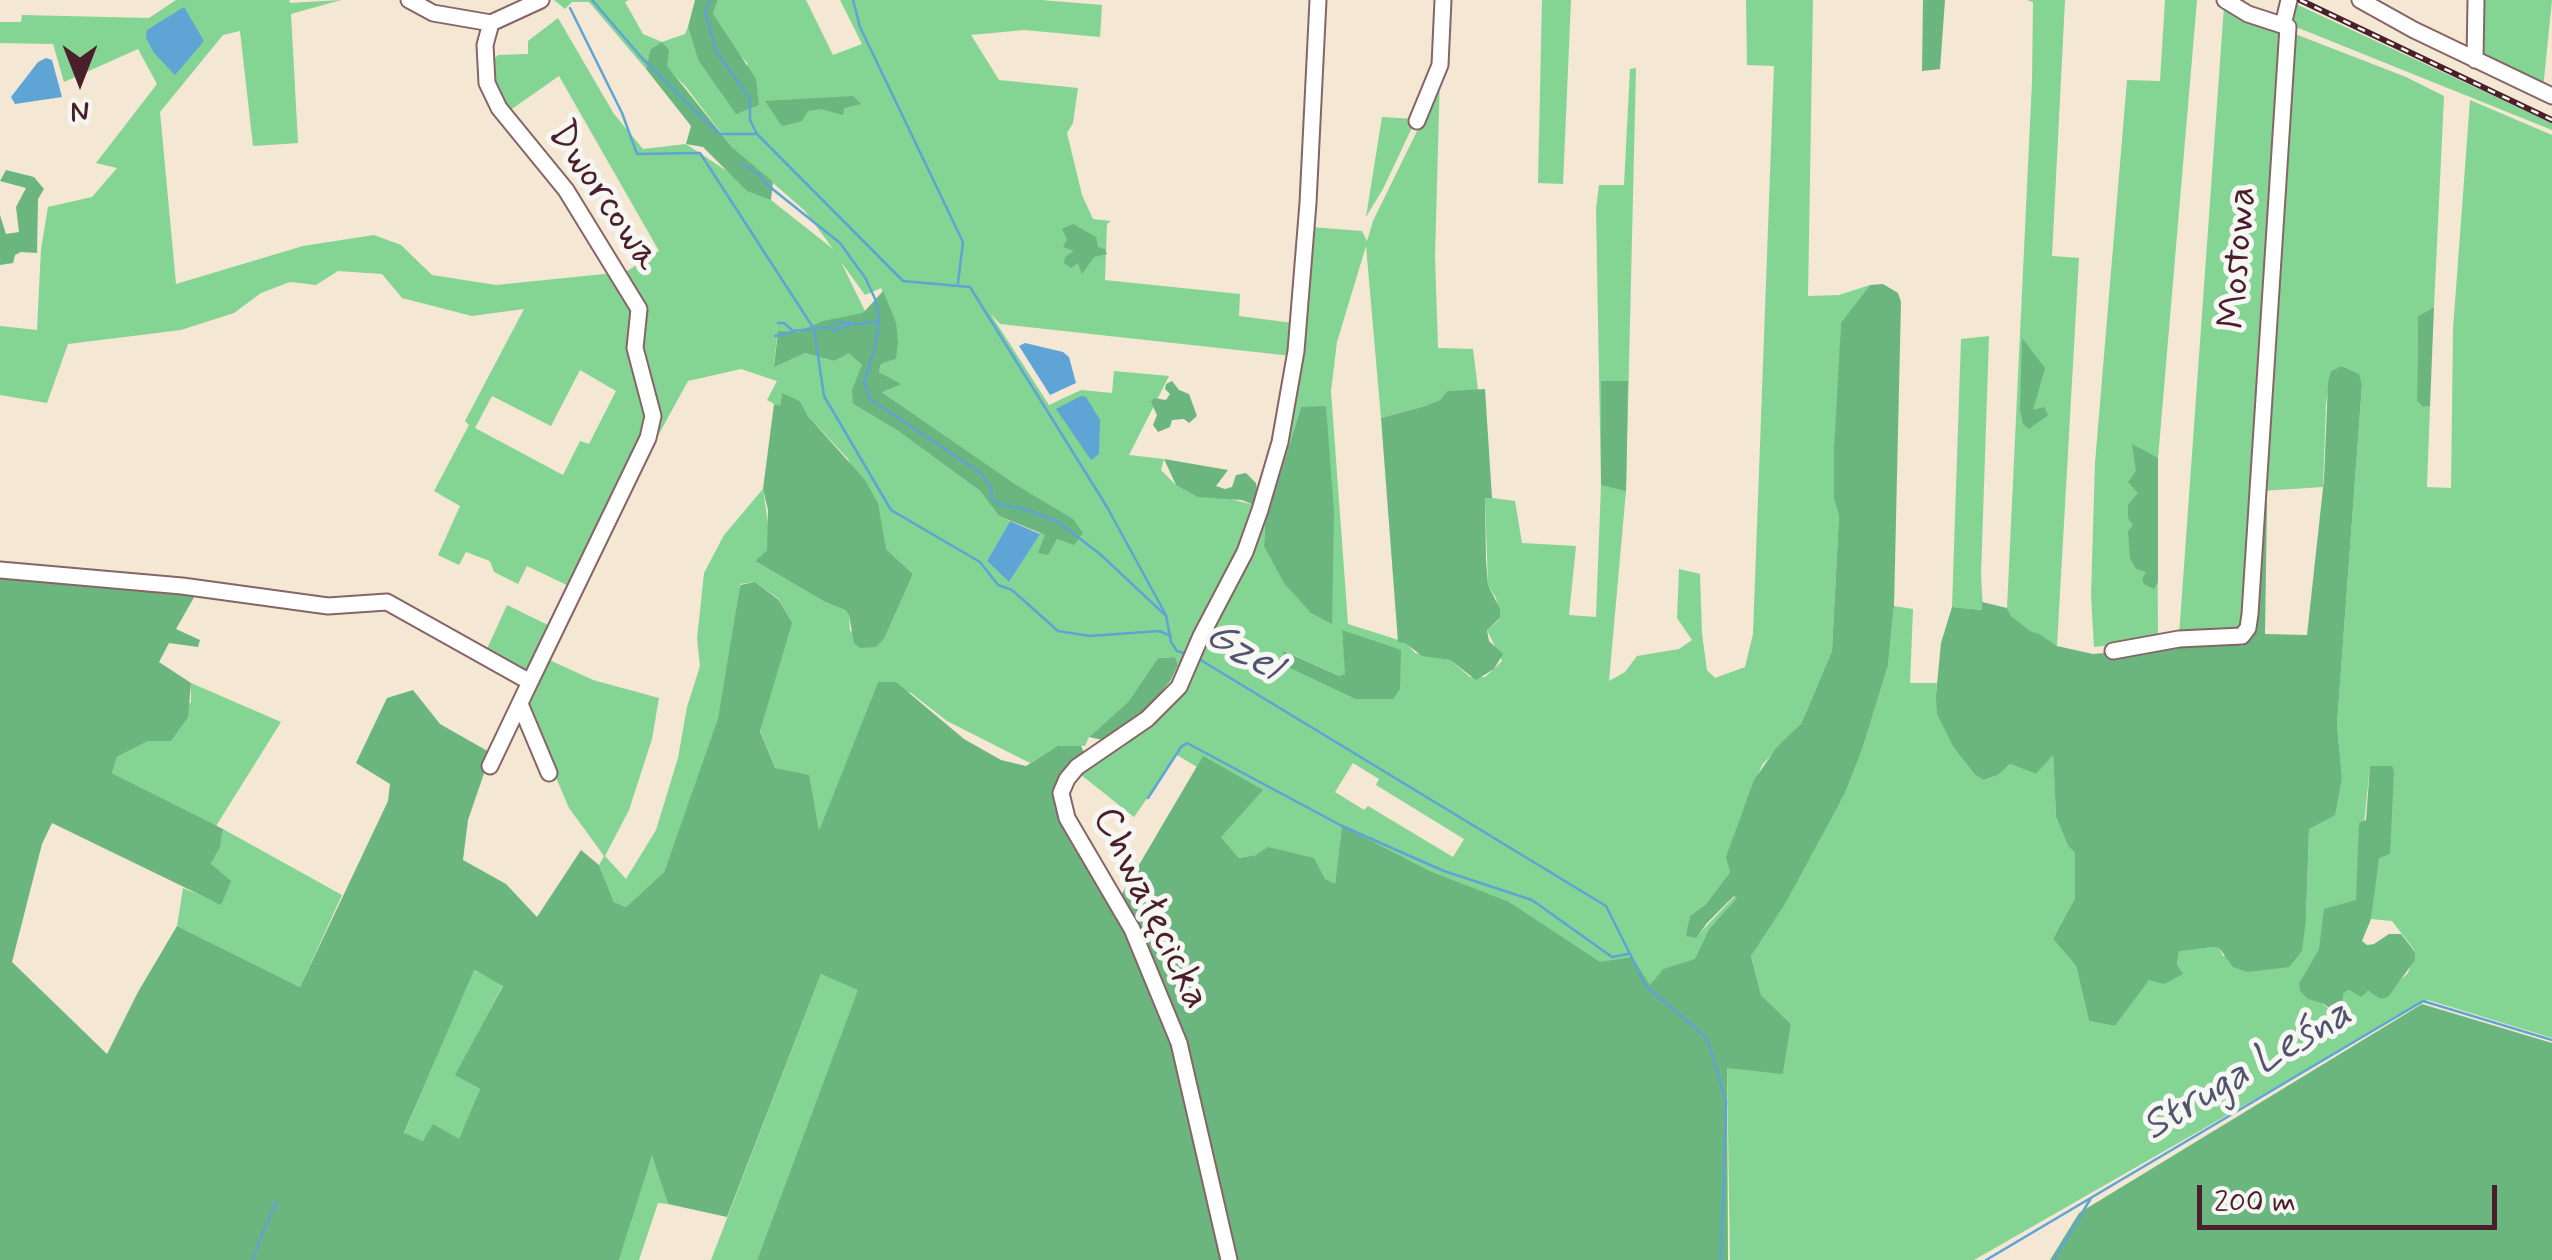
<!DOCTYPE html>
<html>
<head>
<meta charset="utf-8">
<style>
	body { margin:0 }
	#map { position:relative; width:2552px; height:1260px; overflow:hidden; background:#f4e7d3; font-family:Mynerve,sans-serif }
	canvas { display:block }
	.north { position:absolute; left:30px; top:30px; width:100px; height:100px; -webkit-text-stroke:8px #f6f6f2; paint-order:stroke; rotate:180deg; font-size:28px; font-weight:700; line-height:40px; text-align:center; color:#4a1f2b }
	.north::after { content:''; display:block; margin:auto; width:35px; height:45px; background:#4a1f2b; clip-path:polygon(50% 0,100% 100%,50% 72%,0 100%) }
	.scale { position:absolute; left:2197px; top:1185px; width:300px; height:45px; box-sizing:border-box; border:5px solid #4a1f2b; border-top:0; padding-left:12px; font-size:30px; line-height:35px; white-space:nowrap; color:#4a1f2b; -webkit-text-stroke:8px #f6f6f2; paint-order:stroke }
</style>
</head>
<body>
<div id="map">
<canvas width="2552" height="1260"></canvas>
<div class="north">N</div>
<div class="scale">200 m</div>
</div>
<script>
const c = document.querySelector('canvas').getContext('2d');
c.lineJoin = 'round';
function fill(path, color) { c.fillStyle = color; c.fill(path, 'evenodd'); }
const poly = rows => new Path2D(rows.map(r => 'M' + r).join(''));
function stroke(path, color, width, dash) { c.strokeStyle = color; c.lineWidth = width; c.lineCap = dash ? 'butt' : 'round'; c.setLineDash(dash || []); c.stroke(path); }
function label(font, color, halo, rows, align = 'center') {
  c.font = font + ' Mynerve,sans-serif'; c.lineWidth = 10; c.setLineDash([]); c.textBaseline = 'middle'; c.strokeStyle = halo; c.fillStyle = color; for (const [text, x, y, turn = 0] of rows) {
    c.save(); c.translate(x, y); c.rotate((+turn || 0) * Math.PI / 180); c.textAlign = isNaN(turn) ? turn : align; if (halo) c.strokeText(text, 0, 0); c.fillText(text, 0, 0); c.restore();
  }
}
fill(poly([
	[176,0,289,0,290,3,341,0,291,14,298,143,253,146,240,31,223,35,160,112,176,284,303,246,374,235,401,245,432,275,496,285,614,273,633,304,631,363,647,415,641,445,571,587,527,566,518,584,494,572,490,561,466,552,459,565,438,555,460,506,434,491,469,425,465,421,524,309,472,316,402,298,382,274,338,271,316,285,290,282,261,293,234,313,181,330,68,344,47,403,0,395,0,326,37,330,41,249,48,207,92,197,117,168,96,163,157,84,138,49,64,82,53,44,0,43,0,22,21,22,22,15,149,18],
	[580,370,616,391,589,444,580,441,563,475,475,428,492,396,551,426],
	[554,0,629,0,625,2,643,34,662,42,685,34,688,27,698,60,723,94,748,64,730,44,713,14,718,0,806,0,833,55,862,44,840,0,1041,0,1102,5,1100,37,1024,30,971,35,999,80,1078,88,1073,123,1067,133,1082,195,1093,219,1111,221,1107,224,1105,280,1240,294,1239,316,1293,323,1292,356,1000,324,990,313,1049,405,1081,390,1112,393,1114,371,1169,376,1129,455,1164,459,1161,470,1176,485,1254,505,1243,540,1190,648,1178,665,1175,657,1158,658,1128,702,1089,737,1085,746,1057,746,1030,763,947,721,911,693,878,682,819,833,775,768,760,730,791,623,779,599,755,582,740,584,719,719,664,872,626,907,614,902,599,865,604,856,569,808,525,705,545,658,593,680,659,698,652,739,629,810,605,856,626,879,656,830,678,758,687,707,700,666,697,639,704,573,724,535,763,489,769,530,767,550,755,561,825,602,845,610,849,615,850,631,885,637,913,574,886,549,848,459,808,416,800,401,782,394,780,407,767,400,777,381,741,369,688,381,654,443,655,418,643,363,642,303,624,273,659,251,559,76,509,111,493,82,491,62,498,55,528,54,528,41,558,18,614,114,643,149,686,144,771,200,833,249,805,211,732,147,686,87,650,50,646,69,589,2,572,2,565,9],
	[841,262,865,295,881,288,896,322,896,359,881,364,879,372,900,384,881,391,1025,492,1057,539,1040,533,1009,582,987,561,1010,521,999,516,980,491,902,433,853,404,862,364,848,352,834,361,805,353,774,366,777,336,867,315],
	[1542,0,1571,0,1563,184,1538,183],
	[1746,0,1813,0,1808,296,1839,295,1870,285,1841,324,1834,500,1839,515,1832,651,1801,724,1762,765,1740,819,1730,872,1706,904,1690,916,1695,938,1735,896,1738,898,1709,929,1695,960,1663,969,1650,986,1600,963,1509,903,1430,871,1342,827,1335,885,1256,855,1239,858,1221,837,1203,756,1197,767,1177,755,1134,817,1080,774,1087,760,1149,723,1207,629,1293,407,1311,227,1362,231,1367,241,1373,221,1421,123,1440,74,1435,256,1438,348,1473,349,1478,390,1447,391,1440,400,1425,406,1381,418,1366,246,1337,342,1331,391,1348,624,1405,642,1415,653,1450,660,1470,677,1485,677,1494,669,1502,661,1487,630,1500,619,1496,598,1488,585,1485,497,1515,501,1522,543,1576,546,1569,615,1596,617,1601,485,1596,209,1599,185,1624,185,1630,69,1636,68,1626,491,1609,681,1625,672,1637,656,1679,649,1692,640,1677,618,1679,569,1700,574,1702,634,1707,670,1715,678,1745,667,1753,634,1774,66,1747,65],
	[1301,407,1326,407,1327,442,1264,546,1265,524],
	[1342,631,1392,699,1355,699,1281,664,1285,651,1339,676,1346,674],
	[1353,763,1379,779,1376,785,1464,839,1453,857,1368,806,1364,810,1335,792],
	[2027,0,2065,0,2052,256,2079,258,2057,646,2030,632,2011,616,2007,608,2032,81,2033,2],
	[2165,0,2197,0,2157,470,2158,639,2094,647,2091,595,2095,463,2127,80,2160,81],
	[2479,0,2552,0,2543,89,2480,56],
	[2296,4,2552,123,2552,130,2296,27,2292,22,2291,8],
	[2224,6,2281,32,2242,629,2179,636],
	[2290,32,2406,77,2444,96,2434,307,2418,316,2417,401,2423,407,2430,406,2427,487,2451,488,2453,329,2470,100,2552,135,2552,1038,2428,1000,1974,1260,1730,1260,1727,1067,1783,1073,1791,1024,1761,995,1751,956,1845,793,1862,750,1888,666,1894,606,1913,609,1910,683,1937,683,1936,695,1954,748,1975,775,1985,780,1998,775,2010,764,2036,774,2053,754,2056,817,2068,846,2075,853,2075,898,2053,939,2076,966,2089,1021,2115,1026,2149,979,2182,973,2177,964,2179,950,2215,947,2220,949,2223,956,2306,920,2309,829,2342,778,2337,724,2362,385,2358,374,2343,366,2331,371,2326,405,2323,487,2261,491],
	[2370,766,2394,771,2390,812,2375,874,2371,919,2392,921,2415,951,2408,973,2381,999,2373,992,2349,990,2343,994,2342,1005,2331,1011,2299,983,2319,949,2356,901],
	[1382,117,1416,119,1383,189,1366,217],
	[1989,336,1981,575,1983,610,1952,607,1961,339],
	[507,605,552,627,527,675,486,651],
	[191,683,281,722,216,826,112,773,117,757,148,741,191,702],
	[223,829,342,895,300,987,177,926,183,888,222,904,211,864,220,848],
	[473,970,503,985,456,1075,480,1089,459,1140,423,1141,404,1134],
	[821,974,859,989,757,1260,711,1260],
	[652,1153,668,1204,658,1203,639,1260,619,1260]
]), '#84d494');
fill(poly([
	[695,0,718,0,713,14,756,79,759,105,736,114,698,60,688,27],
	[1923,0,1945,0,1940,69,1922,71],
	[662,42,669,50,667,66,732,147,773,182,771,200,747,191,703,147,686,144,691,126,646,69,650,50],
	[853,96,861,104,844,108,843,115,821,109,808,111,802,121,782,126,765,101],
	[6,170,34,177,44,189,38,199,37,253,21,252,15,255,13,263,0,265,0,215,6,234,19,232,16,207,26,188,0,181],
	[1073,224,1096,237,1098,247,1105,249,1107,254,1094,257,1082,274,1078,263,1071,268,1064,263,1065,257,1074,251,1063,247,1067,239,1062,229],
	[1883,284,1898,293,1901,302,1894,606,1888,666,1862,750,1845,793,1786,902,1751,956,1761,995,1791,1024,1783,1074,1727,1068,1728,1260,757,1260,858,990,821,974,727,1217,668,1204,652,1155,619,1260,0,1260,0,574,197,592,176,629,200,640,198,647,169,643,159,662,191,683,188,717,171,741,148,741,117,757,112,773,223,829,220,848,211,864,231,881,221,905,52,823,42,844,12,962,107,1054,138,992,177,926,300,987,388,801,390,784,356,763,387,698,413,690,440,724,491,753,468,820,463,860,506,884,537,917,581,850,599,865,614,902,626,907,664,872,718,719,740,585,755,582,779,600,792,623,760,731,775,768,809,775,819,831,878,682,896,682,964,739,1001,760,1026,766,1057,746,1081,746,1085,755,1059,794,1116,904,1203,756,1263,790,1221,837,1239,858,1256,855,1268,847,1314,858,1325,879,1335,884,1342,826,1430,871,1509,902,1600,962,1632,957,1650,985,1663,969,1695,959,1709,929,1737,898,1734,896,1707,923,1696,938,1686,936,1690,916,1706,904,1730,872,1726,857,1754,780,1777,747,1801,724,1832,651,1839,515,1834,500,1834,451,1841,323,1870,285],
	[474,970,503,986,455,1075,480,1089,459,1139,433,1124,423,1141,404,1133],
	[883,291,896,322,898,342,896,359,881,364,879,372,901,384,882,392,1016,485,1073,519,1083,533,1074,545,1057,539,1048,555,1038,553,1045,535,999,516,980,491,900,432,853,404,852,390,862,365,849,353,834,361,805,353,774,367,778,331,798,332,823,321,863,313],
	[2434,307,2430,406,2423,407,2417,401,2418,316],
	[2022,338,2045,368,2033,410,2044,407,2048,415,2029,429,2023,424,2020,410],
	[2342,366,2359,374,2362,385,2337,724,2342,778,2335,815,2309,829,2306,920,2302,951,2289,967,2247,972,2233,967,2220,949,2215,947,2179,951,2177,964,2183,974,2164,984,2149,980,2115,1026,2089,1021,2076,966,2053,939,2075,898,2075,853,2068,846,2056,817,2053,755,2036,774,2010,764,1998,775,1984,780,1975,775,1954,748,1937,714,1936,695,1941,643,1952,607,1982,610,1982,602,2007,608,2011,616,2030,631,2039,634,2057,646,2093,654,2233,641,2242,646,2249,640,2245,634,2262,500,2267,503,2265,634,2307,635,2324,479,2328,383,2331,371],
	[1172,381,1179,390,1189,394,1197,416,1189,423,1184,419,1172,420,1170,427,1158,432,1153,425,1157,415,1151,402,1154,398,1166,400,1170,394,1165,389,1166,384],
	[1601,381,1628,381,1626,491,1601,485],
	[1485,389,1492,498,1485,498,1486,561,1488,585,1500,609,1500,618,1487,630,1489,641,1503,654,1494,669,1476,680,1450,660,1422,656,1405,643,1398,642,1381,418,1425,406,1440,400,1447,391],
	[782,393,800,401,808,416,865,480,878,503,886,549,913,574,885,637,876,647,860,648,854,643,849,615,845,610,825,602,755,561,767,550,768,510,763,489,774,404,780,406],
	[1326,406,1334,512,1332,624,1311,613,1284,583,1264,546,1265,524,1301,407],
	[2132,444,2158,458,2158,582,2154,589,2144,584,2142,579,2146,572,2136,569,2130,558,2128,531,2133,525,2128,518,2128,505,2138,493,2128,482,2136,471],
	[1164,459,1228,470,1216,486,1225,489,1232,487,1236,475,1246,473,1256,483,1258,498,1254,505,1242,500,1198,497,1176,485],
	[1342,630,1401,650,1400,689,1393,699,1355,699,1281,664,1284,651,1339,676,1345,674],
	[1175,657,1178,665,1171,680,1146,710,1103,740,1089,737,1128,702,1158,658],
	[2370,766,2392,766,2394,771,2390,854,2379,858,2371,919,2362,941,2367,945,2374,944,2389,934,2401,934,2415,952,2415,960,2388,997,2381,999,2368,991,2361,997,2349,990,2343,994,2343,1010,2335,1013,2324,1004,2308,999,2300,991,2299,983,2319,949,2324,909,2356,900,2359,823,2366,820],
	[2422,1004,2552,1043,2552,1260,2050,1260,2079,1213]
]), '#6bb67e');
fill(poly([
	[184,7,204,41,175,75,154,53,146,38,147,30],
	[46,58,52,60,62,97,15,104,11,97,38,62],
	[1025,343,1063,352,1069,357,1076,383,1050,395,1019,346],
	[1081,396,1086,397,1100,420,1099,454,1091,460,1056,409],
	[1010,521,1040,534,1009,582,987,561]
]), '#5ea4d4');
stroke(poly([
	[592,0,641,57,719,134,757,134],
	[710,0,705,12,716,51,750,99,750,120,757,134,903,281,970,287,1107,507,1166,615,1171,642,1177,651,1187,654],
	[853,0,860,27,963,242,958,283],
	[570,8,622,113,637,154,700,153,814,329,824,396,891,510,980,562,998,585,1012,590,1058,631,1090,636,1159,631,1171,636],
	[741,164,759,174,765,183,840,243,866,279,876,301,879,321,874,351,864,382,870,399,979,472,991,486,992,500,998,504,1028,510,1058,522,1100,554,1164,614],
	[778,323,784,323,793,331,830,327,839,322,859,324],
	[858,324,879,321],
	[833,331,850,325],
	[775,336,792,332],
	[1199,659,1606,906,1646,986,1707,1038,1726,1101,1721,1260],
	[1148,798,1181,747,1187,743,1342,826,1444,871,1532,900,1612,957,1628,954],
	[252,1260,276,1202],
	[1986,1260,2423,1001,2552,1040],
	[2054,1260,2091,1198]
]), '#5ea4d4', 2.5);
const minor = poly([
	[409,0,433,13,491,23],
	[2360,0,2414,30,2552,96],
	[2283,25,2289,0],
	[2475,60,2476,0],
	[1417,121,1440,65,1443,0],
	[0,570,182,586,328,606,387,602,530,682,648,438,653,416,635,348,639,309,566,190,499,108,487,83,485,45,491,23,541,0],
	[2113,651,2179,639,2242,636,2248,628,2250,614,2288,27,2248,14,2225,0],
	[520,704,549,773],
	[490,766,530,682],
	[1229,1260,1179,1043,1132,929,1067,818,1061,793,1067,779,1077,767,1147,719,1179,687,1201,636,1245,552,1260,510,1280,442,1296,351,1308,203,1318,0]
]);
stroke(minor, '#866566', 19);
stroke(minor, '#fff', 15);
const rail = poly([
	[2300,0,2552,120]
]);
stroke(rail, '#4a1f2b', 6);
stroke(rail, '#f6f6f2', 2.5, [8]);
label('40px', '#4a1f2b', '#f6f6f2', [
	["Dworcowa",602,197,56],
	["Mostowa",2240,258,-86],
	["Chwałęcicka",1149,909,64]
]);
label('italic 42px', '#52546f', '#f6f6f2', [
	["Gzel",1242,653,30],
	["Struga Leśna",2248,1072,-31]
]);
</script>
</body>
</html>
